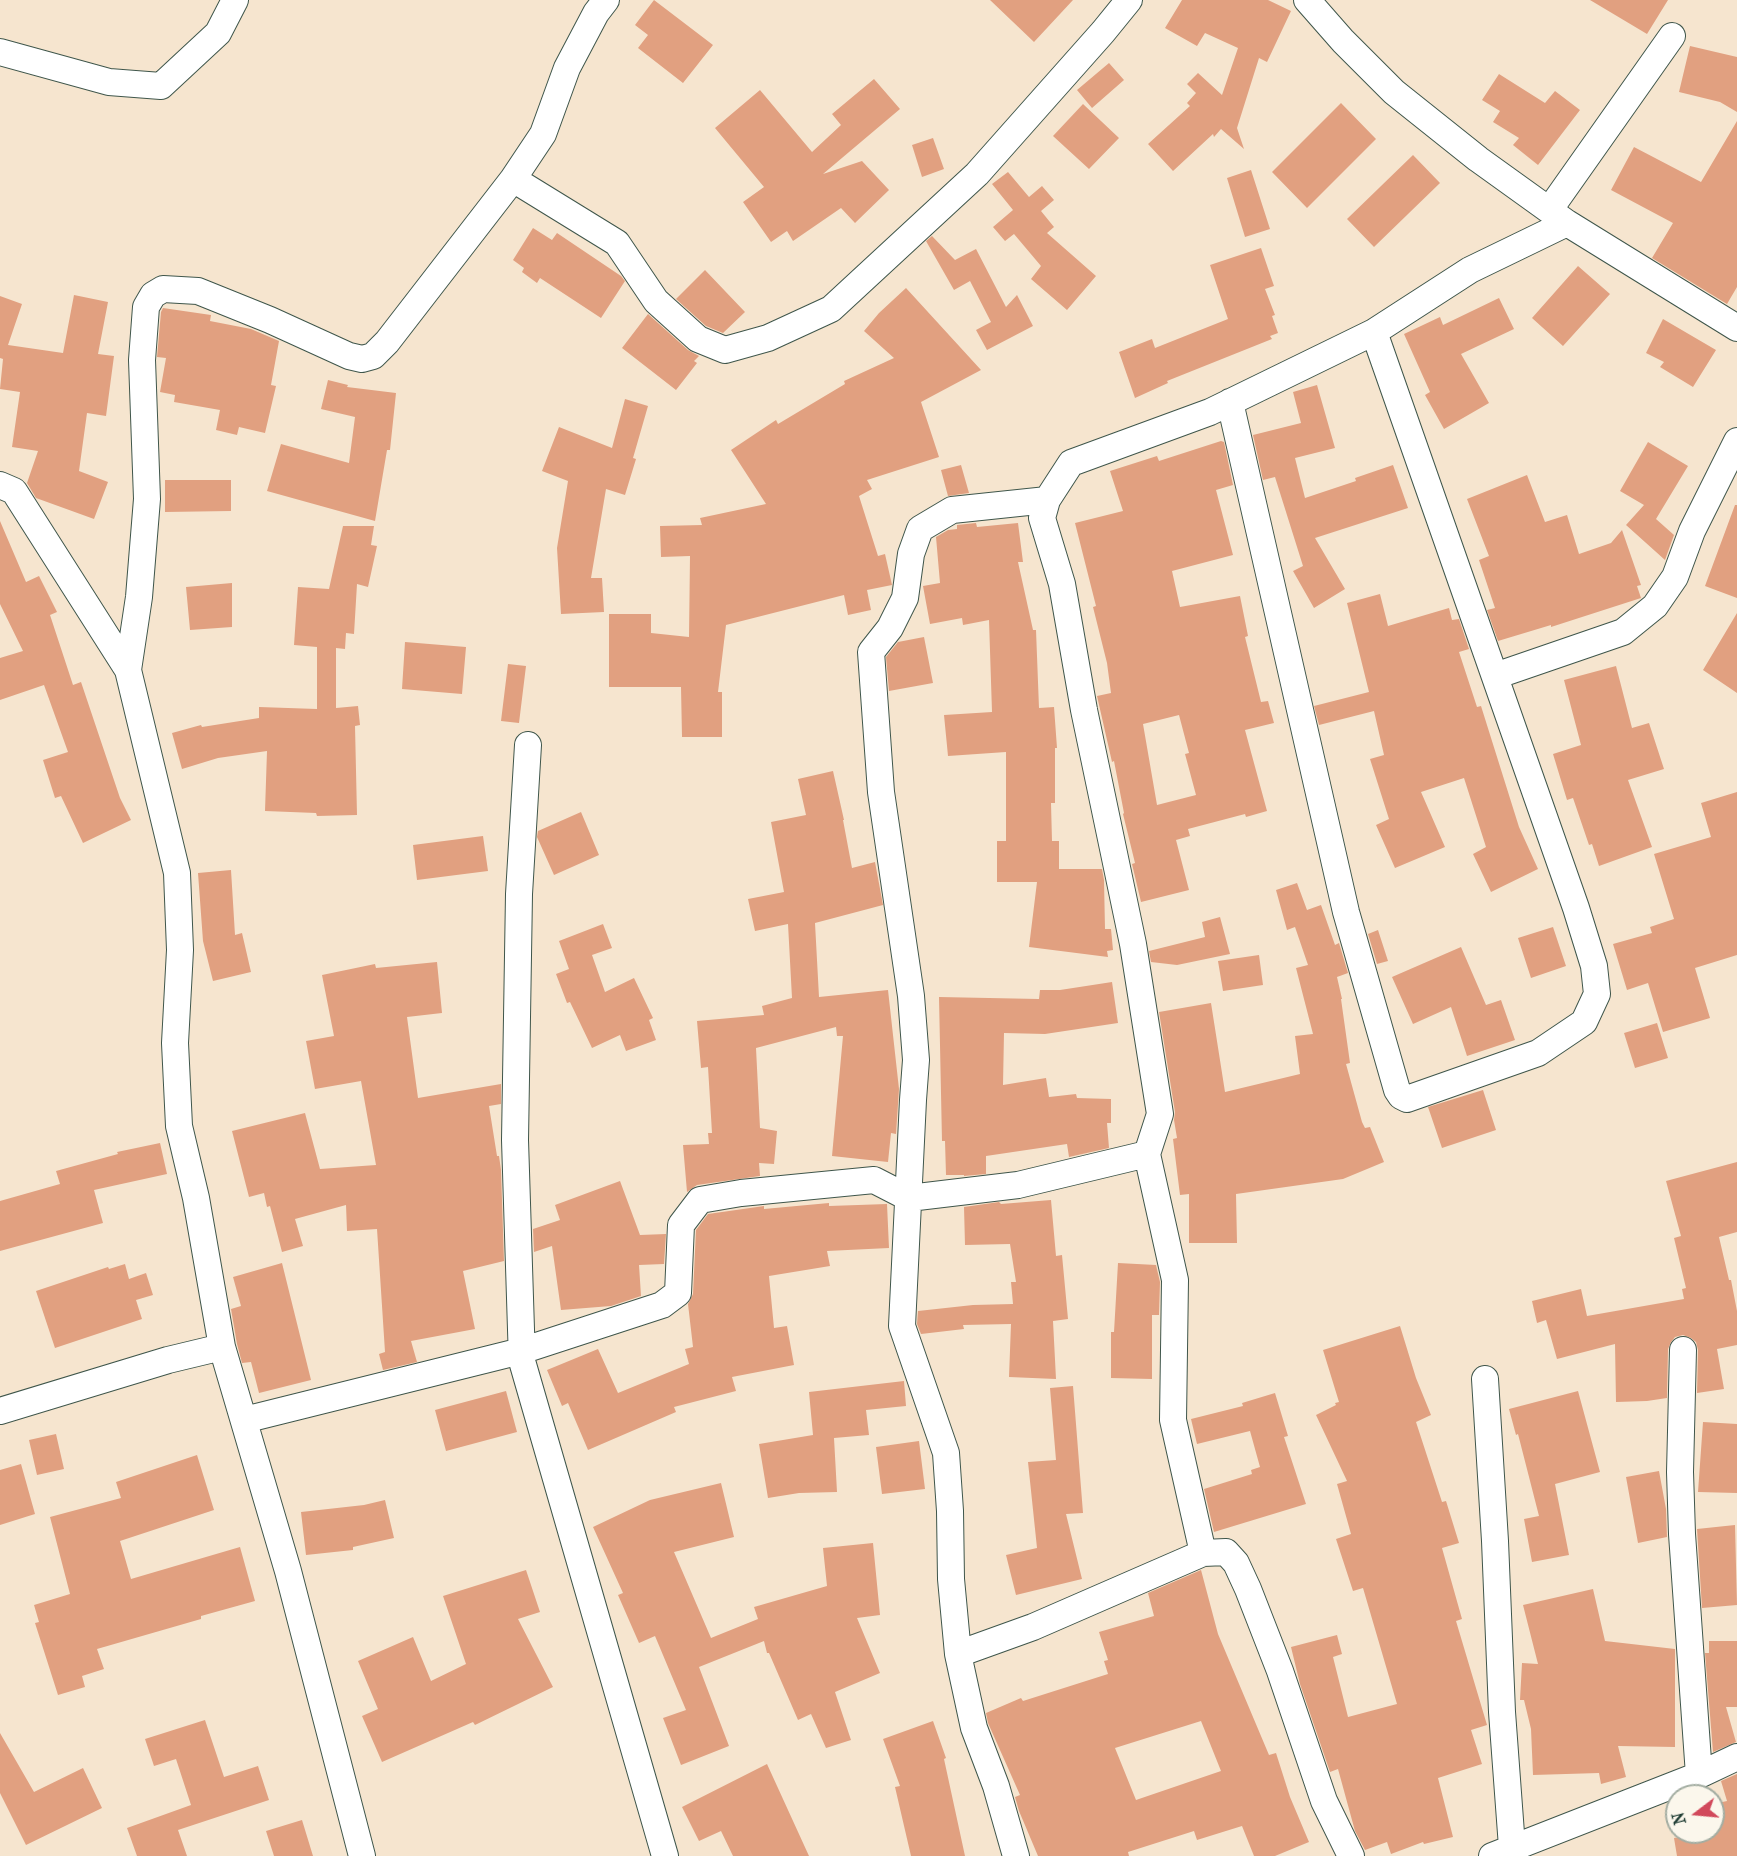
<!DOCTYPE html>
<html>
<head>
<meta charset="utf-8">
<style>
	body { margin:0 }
	#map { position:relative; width:1737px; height:1856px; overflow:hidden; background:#f6e5cf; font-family:"IM FELL French Canon",serif }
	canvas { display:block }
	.north { position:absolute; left:1665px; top:1784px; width:60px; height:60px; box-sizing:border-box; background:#fbf7ec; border:2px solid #a3ada2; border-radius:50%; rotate:254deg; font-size:16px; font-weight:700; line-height:24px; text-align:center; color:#1f3d34 }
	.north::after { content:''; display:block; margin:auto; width:21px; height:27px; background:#d1495b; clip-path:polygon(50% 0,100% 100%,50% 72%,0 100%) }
</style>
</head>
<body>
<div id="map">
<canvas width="1737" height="1856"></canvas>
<div class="north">N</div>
</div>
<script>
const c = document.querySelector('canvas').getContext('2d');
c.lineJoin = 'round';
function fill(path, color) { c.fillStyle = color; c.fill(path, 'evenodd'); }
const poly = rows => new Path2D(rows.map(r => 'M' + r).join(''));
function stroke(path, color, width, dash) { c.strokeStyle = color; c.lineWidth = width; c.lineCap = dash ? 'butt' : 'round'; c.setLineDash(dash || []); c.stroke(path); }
fill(poly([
	[654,0,713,45,683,83,638,48,648,35,635,25],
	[990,0,1073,0,1034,42],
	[1182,0,1268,0,1291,11,1267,62,1259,58,1237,128,1244,149,1221,129,1214,137,1213,134,1173,171,1148,144,1190,106,1187,103,1196,93,1187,84,1198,73,1222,95,1238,48,1205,33,1197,46,1165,28],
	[1590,0,1668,0,1647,34],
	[1690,46,1737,57,1737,112,1720,102,1679,92],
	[1109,63,1124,80,1092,108,1077,90],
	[1499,74,1545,103,1555,91,1580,110,1538,165,1513,145,1519,138,1493,122,1500,111,1482,100],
	[874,79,900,109,823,174,862,161,889,190,855,223,841,208,793,241,787,231,771,242,743,202,764,187,715,128,760,90,812,152,841,125,832,114],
	[1341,103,1376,139,1307,208,1272,172],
	[1083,104,1119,138,1089,169,1053,136],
	[1737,121,1737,287,1727,304,1652,258,1673,223,1611,190,1634,147,1701,182],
	[933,138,944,169,922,177,912,145],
	[1413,155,1440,183,1374,247,1347,219],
	[1251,170,1270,229,1245,237,1227,178],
	[1008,172,1029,197,1042,186,1054,200,1041,211,1054,227,1047,233,1096,276,1067,310,1031,279,1041,266,1014,234,1005,241,993,227,1013,210,992,184],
	[533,228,552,240,557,233,621,276,625,281,601,318,540,278,537,283,522,272,524,268,513,260],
	[932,236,955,260,976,249,1006,307,1017,295,1033,326,987,350,976,330,991,322,970,281,954,290,926,241],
	[1261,248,1274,286,1265,289,1275,315,1272,316,1278,333,1270,336,1272,339,1167,381,1168,383,1135,398,1119,352,1152,339,1155,348,1228,319,1210,265],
	[1578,266,1610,294,1563,346,1532,318],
	[705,270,745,312,723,333,706,326,676,299],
	[906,288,981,370,921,402,939,457,867,480,872,489,859,496,878,556,885,554,892,585,867,590,871,610,848,615,844,595,726,625,718,692,722,692,722,737,682,737,681,687,609,687,609,614,651,614,651,633,689,637,690,556,661,557,660,526,702,525,700,518,766,504,731,450,776,420,778,424,845,384,844,381,894,358,864,331,879,313],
	[74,295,108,302,98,354,114,356,106,416,87,413,79,471,108,482,94,519,36,498,27,483,38,451,12,447,20,392,0,389,3,359,0,358,0,296,22,304,8,345,63,353],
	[1499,298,1514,329,1461,354,1489,403,1444,429,1425,395,1430,392,1404,334,1440,317,1443,325],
	[163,308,211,315,210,321,251,329,279,341,271,385,276,386,265,433,239,427,237,435,216,430,220,410,174,402,175,395,160,392,166,358,157,357,161,312],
	[648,314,688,350,699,356,694,361,697,363,676,390,622,348],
	[1663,319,1716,350,1693,387,1660,367,1664,362,1646,353],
	[328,380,348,385,347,387,396,393,390,450,387,450,375,521,267,491,281,444,349,463,355,417,321,409],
	[1317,385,1335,448,1295,458,1305,498,1356,481,1355,478,1393,465,1408,508,1315,538,1345,589,1314,608,1293,571,1303,566,1275,477,1263,480,1253,435,1301,423,1293,392],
	[625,399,648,406,633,458,636,459,625,495,606,489,591,578,602,578,604,612,561,614,557,548,568,481,542,471,559,427,612,448],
	[1221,441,1224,442,1233,485,1216,490,1233,555,1172,571,1180,607,1240,596,1248,636,1245,637,1261,702,1268,701,1274,723,1245,730,1267,811,1246,817,1245,814,1188,829,1190,836,1176,840,1189,890,1141,902,1132,864,1135,863,1123,814,1124,813,1114,761,1112,762,1097,696,1111,693,1107,663,1093,607,1096,606,1075,523,1123,511,1110,471,1157,456,1159,461],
	[1179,715,1189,753,1185,754,1196,795,1157,805,1143,724],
	[1648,442,1688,466,1656,519,1674,535,1665,560,1626,525,1644,505,1620,491],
	[961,465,969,493,948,496,941,470],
	[1527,475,1545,522,1567,515,1579,554,1611,543,1622,530,1641,585,1637,586,1641,598,1551,627,1551,625,1498,641,1487,610,1495,608,1479,560,1489,556,1467,499],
	[165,480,231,480,231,511,165,512],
	[1735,505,1737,505,1737,598,1705,586],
	[0,521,26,582,39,576,57,612,50,615,73,685,81,682,120,798,131,820,83,843,61,796,55,798,43,760,68,752,44,685,0,700,0,658,23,651,0,604],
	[976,523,977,527,1018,523,1023,562,1018,562,1033,630,1036,630,1039,708,1054,707,1057,748,1055,748,1055,803,1051,803,1052,841,1059,841,1059,869,1102,869,1104,880,1105,929,1111,929,1113,950,1107,951,1108,957,1029,947,1037,882,997,882,997,841,1006,841,1006,752,948,756,944,715,992,712,989,620,963,625,962,618,930,624,923,586,940,583,936,537,948,530,957,529,957,525],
	[343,526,374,526,371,545,377,546,368,587,357,584,354,634,346,633,345,649,336,648,336,708,358,706,360,725,355,726,357,815,317,816,316,813,265,811,267,751,218,758,182,769,172,733,201,725,202,727,259,718,259,707,317,709,317,647,294,645,298,587,329,589],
	[232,583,232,627,190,630,186,587],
	[1380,594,1388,626,1449,608,1452,620,1459,619,1469,649,1459,652,1477,707,1481,706,1519,827,1538,869,1491,892,1473,854,1486,847,1464,778,1421,792,1445,847,1395,868,1376,825,1389,819,1370,759,1384,755,1374,711,1319,725,1314,706,1369,692,1347,603],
	[1737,613,1737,693,1703,670],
	[924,637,933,683,889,691,886,657,898,642],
	[405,642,466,647,462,694,402,689],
	[508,664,526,666,519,723,501,721],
	[1616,666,1632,728,1649,723,1664,769,1628,780,1652,847,1599,866,1592,844,1589,845,1573,798,1567,800,1553,754,1581,745,1564,680],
	[833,771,844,820,843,820,852,868,875,862,883,905,815,923,819,997,888,990,899,1089,896,1134,891,1133,888,1162,832,1156,843,1036,837,1036,836,1027,756,1048,760,1128,777,1131,774,1164,759,1163,760,1176,697,1185,687,1192,683,1145,709,1144,708,1133,712,1133,708,1067,701,1068,697,1021,764,1015,762,1006,792,998,788,924,755,931,748,899,784,892,771,822,806,815,798,779],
	[1737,792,1737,955,1695,968,1710,1018,1663,1032,1648,983,1627,990,1613,944,1652,933,1650,927,1674,919,1654,854,1711,837,1701,803],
	[581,812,599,855,554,875,537,837,538,831],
	[483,836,488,871,417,880,413,845],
	[231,870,235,935,242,933,251,972,213,981,203,941,198,873],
	[1297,883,1307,910,1321,905,1335,945,1339,943,1348,973,1337,977,1342,999,1341,999,1350,1063,1346,1064,1362,1122,1365,1128,1370,1127,1384,1162,1343,1179,1236,1194,1237,1243,1189,1243,1189,1194,1180,1195,1173,1139,1177,1138,1174,1120,1175,1112,1159,1012,1211,1003,1225,1092,1300,1074,1295,1036,1313,1034,1296,968,1308,965,1295,927,1287,930,1276,890],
	[1220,917,1230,954,1177,965,1151,962,1149,951,1205,937,1202,922],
	[603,924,612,948,592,955,605,992,634,978,653,1018,649,1020,656,1040,626,1051,620,1035,592,1048,570,1002,567,1003,556,974,569,969,559,941],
	[1553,927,1566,966,1531,978,1518,938],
	[1378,930,1388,961,1377,964,1368,934],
	[1461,947,1486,1005,1501,1000,1515,1040,1467,1056,1451,1007,1413,1024,1392,977],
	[1259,955,1263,985,1223,991,1218,961],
	[437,962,442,1013,407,1017,418,1098,501,1084,501,1104,489,1106,497,1156,499,1156,501,1170,504,1261,463,1271,475,1329,411,1341,417,1362,383,1370,379,1354,385,1352,377,1229,347,1231,346,1205,295,1219,303,1246,282,1252,270,1206,267,1207,264,1193,249,1197,232,1131,305,1113,320,1169,376,1165,361,1081,315,1089,306,1041,334,1036,322,975,375,964,376,968],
	[1112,982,1118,1023,1045,1034,1004,1033,1003,1085,1046,1078,1049,1097,1076,1094,1077,1098,1111,1099,1111,1123,1107,1123,1109,1148,1069,1157,1067,1144,986,1156,986,1174,964,1176,964,1175,946,1175,945,1141,942,1141,939,997,1039,999,1040,990,1060,990],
	[1657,1023,1668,1058,1635,1068,1624,1033],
	[1483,1090,1496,1130,1442,1148,1428,1107],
	[160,1143,167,1174,94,1190,103,1223,0,1251,0,1201,60,1184,56,1171,118,1154,117,1152],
	[1737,1162,1737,1232,1719,1237,1729,1280,1731,1280,1737,1311,1737,1345,1717,1349,1724,1389,1697,1393,1698,1350,1696,1342,1691,1338,1683,1335,1675,1337,1671,1342,1668,1349,1667,1398,1647,1401,1616,1402,1615,1344,1557,1359,1546,1320,1537,1323,1532,1301,1581,1289,1587,1316,1684,1299,1682,1289,1686,1288,1674,1238,1681,1236,1666,1181],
	[620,1181,640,1235,666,1234,664,1264,639,1265,641,1296,611,1306,561,1310,552,1246,534,1252,533,1229,560,1220,555,1205],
	[1051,1200,1056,1256,1062,1255,1068,1319,1053,1321,1056,1379,1009,1377,1011,1324,963,1325,964,1329,921,1334,917,1324,918,1311,973,1305,1013,1304,1011,1282,1016,1282,1010,1244,965,1245,964,1207,999,1202,1001,1204],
	[829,1203,829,1206,887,1204,889,1248,827,1251,830,1266,769,1276,774,1328,787,1326,794,1365,732,1377,736,1391,674,1407,676,1412,588,1450,568,1403,562,1406,547,1370,598,1349,618,1393,689,1364,685,1349,693,1347,688,1304,693,1294,696,1230,708,1214,764,1206,764,1209],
	[282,1263,311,1380,259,1393,251,1362,242,1363,237,1344,231,1309,241,1306,233,1277],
	[1118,1263,1156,1265,1160,1282,1159,1315,1152,1315,1152,1379,1111,1378,1111,1332,1114,1332],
	[125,1264,129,1279,146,1273,153,1295,136,1300,142,1319,55,1348,36,1291,108,1267,109,1269],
	[1400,1326,1416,1378,1431,1415,1416,1422,1442,1502,1446,1501,1459,1543,1442,1548,1462,1619,1456,1621,1487,1725,1471,1730,1482,1764,1438,1778,1453,1837,1424,1844,1423,1842,1391,1854,1387,1842,1365,1850,1355,1831,1338,1769,1330,1772,1300,1684,1291,1647,1337,1635,1342,1654,1333,1657,1348,1717,1397,1704,1363,1588,1353,1591,1336,1539,1351,1534,1337,1484,1347,1481,1316,1415,1336,1405,1335,1403,1339,1402,1323,1350],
	[904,1381,906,1406,866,1410,869,1435,834,1438,837,1492,799,1493,768,1498,759,1444,813,1435,809,1392],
	[1073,1386,1083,1513,1066,1514,1082,1579,1016,1595,1006,1555,1037,1548,1028,1462,1056,1460,1050,1388],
	[506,1391,517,1432,446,1451,435,1410],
	[1578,1391,1600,1472,1555,1484,1569,1555,1532,1562,1524,1519,1539,1516,1518,1434,1516,1435,1509,1409],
	[1275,1393,1288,1436,1284,1437,1306,1504,1214,1532,1204,1489,1252,1474,1251,1470,1260,1467,1250,1431,1197,1444,1191,1419,1243,1406,1242,1403],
	[1703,1422,1737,1424,1737,1493,1698,1492],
	[56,1434,64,1469,37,1475,29,1440],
	[919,1441,925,1489,882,1494,876,1447],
	[197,1455,214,1510,120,1541,131,1579,240,1547,255,1601,201,1616,201,1619,97,1649,104,1669,82,1676,85,1687,58,1695,35,1623,39,1622,34,1605,70,1594,50,1517,121,1498,116,1482],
	[21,1464,35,1514,0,1525,0,1470],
	[1659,1471,1666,1509,1667,1537,1638,1543,1626,1477],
	[721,1483,734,1537,674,1552,711,1638,758,1619,754,1607,827,1586,823,1548,873,1543,880,1615,857,1618,880,1673,835,1692,851,1740,826,1748,811,1714,798,1720,769,1653,767,1653,764,1641,699,1667,729,1746,681,1765,663,1718,686,1710,655,1636,639,1643,618,1595,623,1593,593,1527,650,1500],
	[385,1500,394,1538,353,1547,353,1550,306,1555,301,1512,364,1505],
	[1735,1525,1737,1605,1702,1608,1697,1529],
	[526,1570,540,1612,518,1619,553,1687,475,1725,473,1722,382,1762,362,1716,378,1709,358,1661,413,1637,431,1681,466,1664,443,1596],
	[1201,1570,1218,1634,1269,1755,1276,1753,1290,1797,1309,1842,1275,1856,1254,1856,1242,1826,1197,1840,1194,1831,1128,1852,1129,1856,1038,1856,1019,1811,1015,1797,1020,1795,988,1723,986,1713,1021,1698,1023,1701,1108,1674,1104,1661,1108,1660,1099,1632,1154,1616,1148,1593],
	[1201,1721,1221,1771,1136,1800,1115,1748],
	[1593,1589,1605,1641,1675,1649,1675,1747,1618,1746,1626,1777,1601,1784,1599,1773,1533,1775,1531,1729,1524,1700,1520,1700,1522,1663,1538,1664,1523,1605],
	[1709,1641,1737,1641,1737,1707,1726,1707,1736,1742,1713,1752,1705,1653,1709,1653],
	[205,1720,224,1777,258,1766,269,1800,178,1830,187,1856,137,1856,127,1828,191,1805,176,1759,154,1766,145,1739],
	[933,1721,946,1758,944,1759,965,1856,911,1856,895,1787,900,1786,883,1739],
	[0,1733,34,1792,83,1768,102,1808,26,1845,0,1793],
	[767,1764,809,1856,733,1856,721,1831,699,1841,682,1807],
	[1737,1774,1737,1856,1677,1856,1674,1838,1713,1832,1713,1804,1727,1801,1721,1781],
	[302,1820,313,1856,274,1856,266,1831]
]), '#e1a080');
const minor = poly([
	[1307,0,1343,41,1394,92,1478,159,1567,223,1737,328],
	[0,52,109,82,161,86,218,33,235,0],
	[513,179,617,243,656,301,698,339,725,350,768,338,831,309,977,174,1103,32,1129,0],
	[1550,209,1672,36],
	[1230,402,1346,912,1397,1090,1401,1096,1407,1099,1538,1053,1584,1022,1597,994,1594,966,1576,908,1374,332],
	[0,485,14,491,128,670],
	[1495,676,1623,632,1655,606,1675,577,1692,531,1737,441],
	[528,745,519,894,515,1140,522,1361,665,1856],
	[1147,1154,1175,1280,1173,1420,1203,1553],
	[222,1347,196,1198,179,1126,175,1043,180,950,177,873,128,670,139,597,147,499,142,360,146,307,153,295,163,289,198,291,270,320,349,356,362,359,373,356,387,342,513,179,543,134,567,68,596,13,606,0],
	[1683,1350,1680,1472,1682,1534,1699,1775],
	[1485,1379,1495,1541,1502,1712,1512,1847],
	[0,1411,168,1360,222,1347,288,1571,362,1856],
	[244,1420,521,1351,662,1305,678,1293,681,1225,700,1200,741,1193,874,1180,909,1198,1018,1185,1147,1154,1160,1114,1133,944,1084,710,1062,584,1042,518,1047,500,1071,463,1210,412,1374,332,1470,270,1567,223],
	[958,1654,1033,1627,1203,1553,1226,1552,1236,1563,1248,1589,1280,1671,1324,1801,1351,1856],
	[1016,1856,996,1786,974,1728,958,1654,951,1579,950,1511,946,1453,902,1326,913,1100,916,1060,911,996,881,792,871,652,890,628,905,598,911,554,920,529,952,510,1047,500],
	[1492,1856,1699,1775,1737,1757]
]);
stroke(minor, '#3f564b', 28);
stroke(minor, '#fff', 26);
</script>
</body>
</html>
